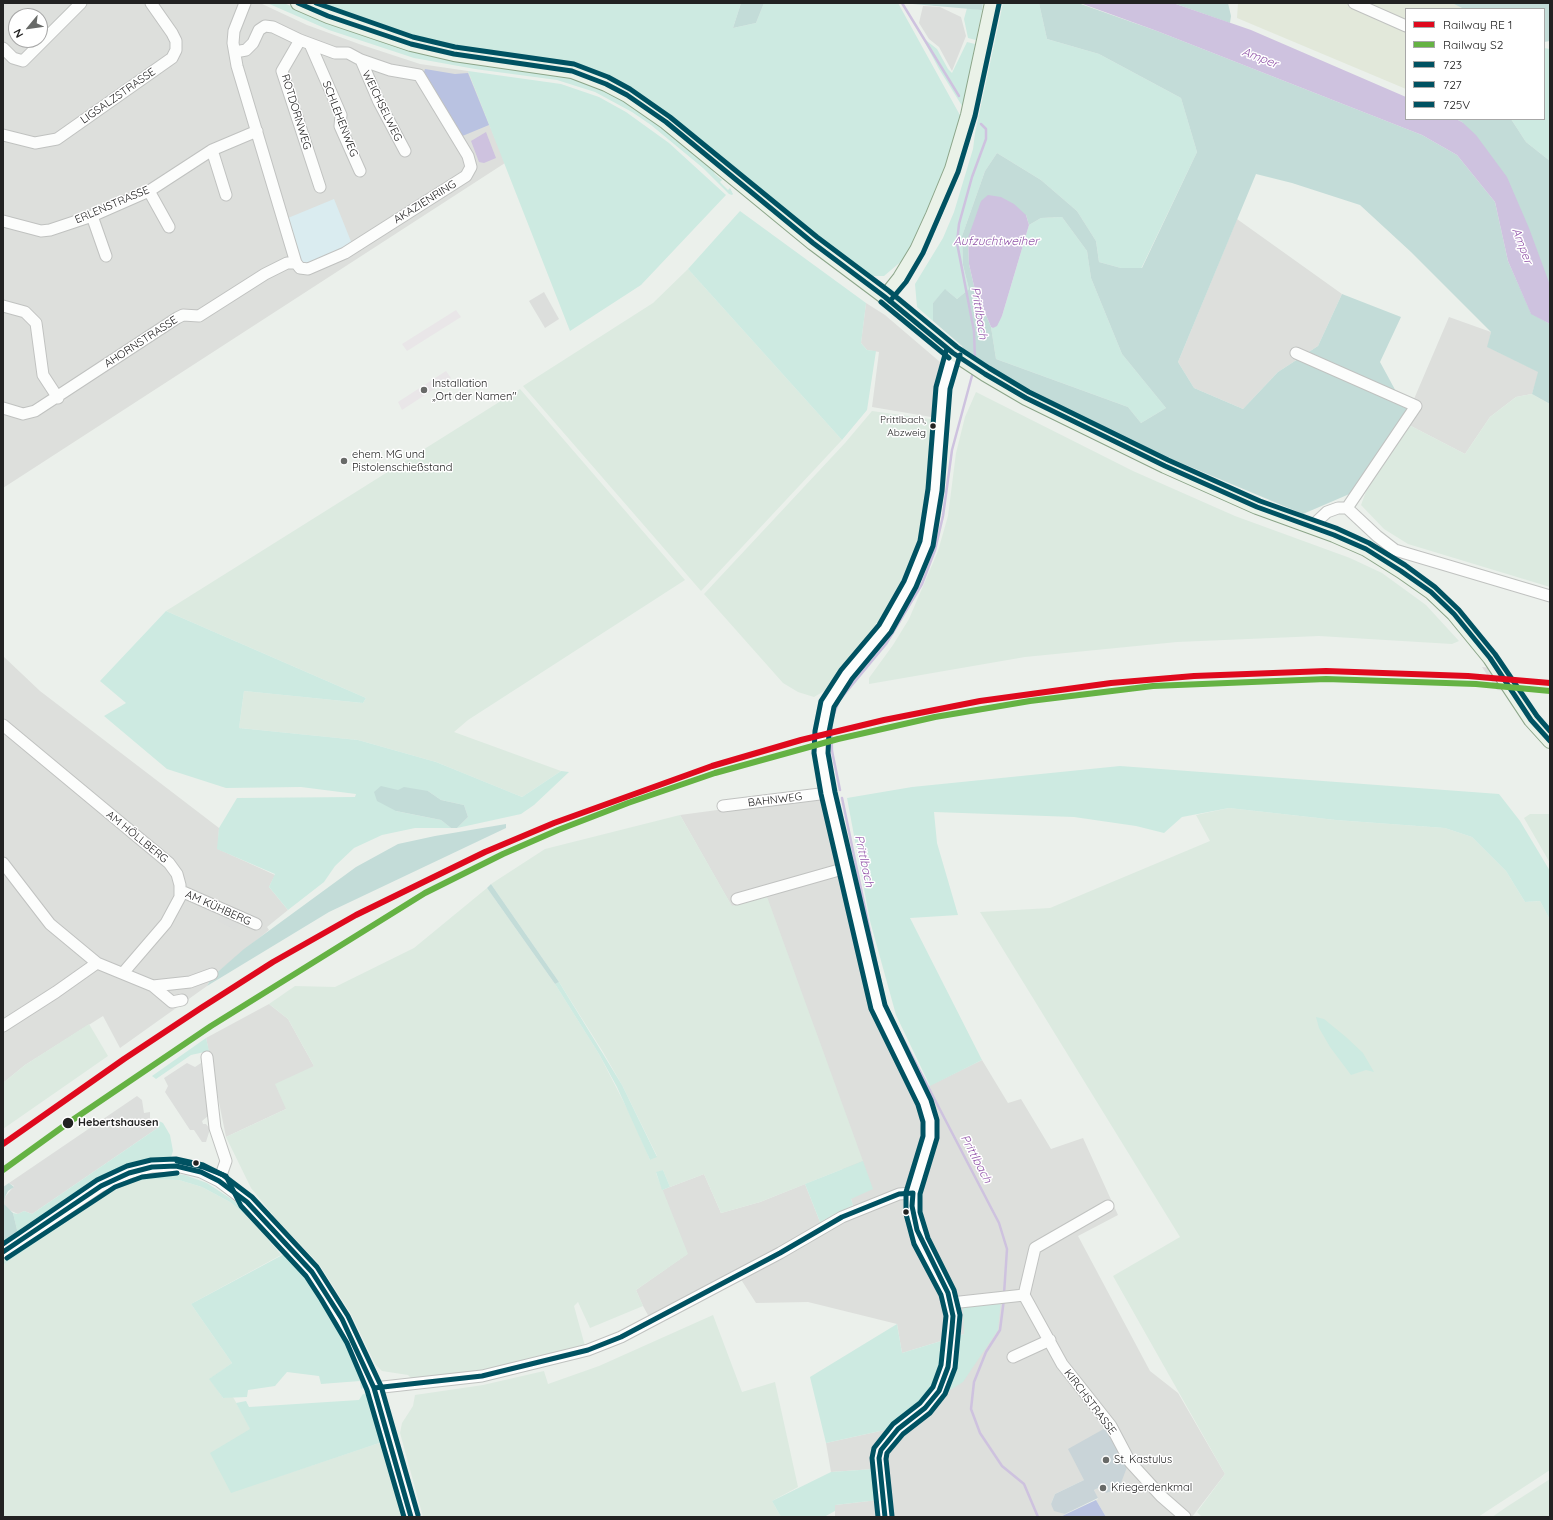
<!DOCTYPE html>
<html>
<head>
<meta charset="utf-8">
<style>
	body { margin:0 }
	#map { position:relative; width:1553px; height:1520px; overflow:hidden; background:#ebf0eb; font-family:Quicksand,sans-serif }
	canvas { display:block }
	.frame { position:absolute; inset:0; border:4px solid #222; pointer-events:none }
	.legend { position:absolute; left:1405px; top:8px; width:140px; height:112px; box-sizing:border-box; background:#fff; border:1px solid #a7a7a7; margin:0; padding:5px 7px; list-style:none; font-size:12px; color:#222 }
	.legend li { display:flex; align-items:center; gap:8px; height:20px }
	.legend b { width:20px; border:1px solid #a7a7a7 }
	.north { position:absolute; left:8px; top:8px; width:40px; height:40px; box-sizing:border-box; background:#fff; border:1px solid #a7a7a7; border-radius:50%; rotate:241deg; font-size:11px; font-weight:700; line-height:16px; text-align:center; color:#222 }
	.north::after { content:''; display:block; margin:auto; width:14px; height:18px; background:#686a68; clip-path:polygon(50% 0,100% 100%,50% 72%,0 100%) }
</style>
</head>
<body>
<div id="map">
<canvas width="1553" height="1520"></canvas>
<div class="frame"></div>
<ul class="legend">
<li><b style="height:5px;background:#df091d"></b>Railway RE 1</li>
<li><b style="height:5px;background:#65b243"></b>Railway S2</li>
<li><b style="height:5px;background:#005262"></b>723</li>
<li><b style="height:5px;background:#005262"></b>727</li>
<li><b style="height:5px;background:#005262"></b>725V</li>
</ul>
<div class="north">N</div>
</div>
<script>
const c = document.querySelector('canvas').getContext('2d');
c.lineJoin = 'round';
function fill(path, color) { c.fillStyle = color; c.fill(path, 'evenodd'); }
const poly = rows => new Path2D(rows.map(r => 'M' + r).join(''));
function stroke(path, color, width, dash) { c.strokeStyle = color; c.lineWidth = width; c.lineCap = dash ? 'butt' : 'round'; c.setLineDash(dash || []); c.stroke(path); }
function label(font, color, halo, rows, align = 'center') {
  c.font = font + ' Quicksand,sans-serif'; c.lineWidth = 3; c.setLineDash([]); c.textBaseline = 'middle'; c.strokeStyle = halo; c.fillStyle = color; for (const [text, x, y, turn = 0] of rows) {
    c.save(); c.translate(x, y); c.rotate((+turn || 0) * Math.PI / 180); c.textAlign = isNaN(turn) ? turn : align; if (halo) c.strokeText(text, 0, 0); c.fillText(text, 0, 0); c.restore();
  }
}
fill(poly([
	[3,3,260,3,307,25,359,44,420,64,468,71,505,163,3,488],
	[16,16,40,16,40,40,16,40],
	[1237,219,1342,294,1318,346,1278,372,1243,409,1194,388,1178,362],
	[866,303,885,315,940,362,937,418,872,407,879,352,867,350,861,343],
	[1449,317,1491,332,1488,347,1539,372,1532,394,1516,397,1490,417,1465,454,1409,425,1414,399],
	[3,656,40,691,219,828,218,849,275,875,269,887,288,910,267,927,269,930,213,976,207,986,120,1048,103,1016,25,1065,3,1083],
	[822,796,873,1004,916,1092,982,1060,1008,1103,1021,1099,1051,1149,1083,1138,1118,1215,1078,1236,1150,1371,1178,1393,1225,1474,1192,1517,1106,1517,1096,1500,1060,1517,835,1517,835,1505,878,1500,874,1469,831,1472,826,1443,889,1429,964,1334,902,1353,897,1324,808,1302,756,1303,735,1270,649,1317,643,1306,636,1290,687,1254,662,1190,704,1174,721,1213,760,1202,805,1184,820,1222,853,1206,766,895,732,907,680,815],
	[1084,1480,1119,1488,1103,1486,1094,1490,1098,1499,1065,1514,1051,1504,1055,1494],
	[269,1004,288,1019,314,1066,286,1109,226,1137,206,1038]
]), '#dddfdc');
fill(poly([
	[1238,3,1452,3,1464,9,1406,9,1406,89,1237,18]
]), '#e2e8da');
fill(poly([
	[923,6,940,7,961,17,966,36,952,71,939,47,929,39,919,23],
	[544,292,559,319,545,328,529,301],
	[222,914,239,923,235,930,218,921],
	[187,1063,195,1067,201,1063,208,1116,202,1121,203,1124,206,1124,210,1129,206,1142,202,1142,194,1130,190,1130,165,1092,168,1086,164,1078],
	[137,1096,142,1100,144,1113,150,1112,150,1118,152,1122,159,1127,32,1214,24,1211,18,1214,7,1209,4,1204,5,1197,14,1186,9,1183]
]), '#dcdedc');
fill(poly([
	[688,269,842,440,701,591,523,386,653,303],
	[520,389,685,580,468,720,454,732,561,771,522,797,436,762,358,740,239,728,244,691,363,703,366,698,166,611],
	[976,392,1133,471,1235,516,1350,558,1382,573,1426,605,1459,641,1452,644,1319,636,1177,642,1025,657,869,684,869,678,893,645,909,619,938,551,948,516,956,453,965,417],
	[1532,394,1550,404,1550,587,1408,544,1384,529,1361,505,1368,486,1409,425,1465,454,1490,417,1516,397],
	[872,411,937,420,931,492,924,539,900,596,876,633,831,687,814,697,798,692,783,683,704,594,845,443],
	[1229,808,1336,820,1445,828,1472,837,1506,871,1525,902,1540,901,1550,920,1550,1470,1478,1517,1202,1517,1197,1512,1225,1474,1113,1276,1180,1237,980,912,1050,908,1210,841,1196,815],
	[1530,814,1550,814,1550,863,1524,818],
	[680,815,732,906,766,894,863,1161,760,1202,721,1213,704,1174,670,1187,663,1170,656,1173,688,1254,636,1290,643,1306,590,1328,578,1302,574,1306,585,1346,506,1365,454,1375,412,1379,408,1375,382,1371,375,1364,351,1314,319,1264,277,1220,251,1188,226,1137,286,1109,275,1084,314,1066,288,1019,269,1004,295,986,335,987,414,948,487,888,555,984,599,1054,633,1120,650,1160,657,1156,622,1085,603,1052,559,982,491,884,545,849],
	[89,1024,108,1056,3,1129,3,1083,25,1065],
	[151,1179,179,1180,202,1187,230,1202,252,1220,281,1255,191,1304,232,1363,210,1379,223,1398,233,1397,277,1477,385,1441,406,1517,3,1517,3,1265,124,1183],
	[713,1315,742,1392,775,1382,798,1487,772,1501,781,1517,423,1517,400,1433,402,1423,413,1406,415,1395,483,1385,544,1371,548,1384,599,1366],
	[1550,1479,1550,1517,1492,1517,1508,1506]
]), '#dceae0');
fill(poly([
	[267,3,284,3,306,13,587,80,641,110,709,164,715,174,722,180,720,182,728,190,730,188,733,194,732,195,729,194,703,168,651,125,632,112,595,92,557,80,475,69,414,58,329,30],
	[312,3,741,3,733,28,756,23,764,3,898,3,961,117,947,168,922,227,904,259,884,276,872,276,785,211,722,158,630,90,424,43],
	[1003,3,1039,3,1047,39,1099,54,1181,98,1197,152,1141,269,1121,268,1099,262,1096,241,1077,211,1041,180,997,153,985,171,962,236,963,265,969,289,957,299,946,290,933,303,933,321,917,307,915,284,943,238,954,212,973,149,975,133],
	[967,8,982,10,976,40,968,38,964,19],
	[922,37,937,49,948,69,952,73,967,42,975,44,964,109,939,69],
	[1544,48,1550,49,1550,161,1526,142,1511,119,1544,119],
	[468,71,561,84,599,97,626,112,669,143,726,195,641,285,570,331],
	[740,211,866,303,861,343,867,350,876,351,867,410,842,440,688,269],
	[1062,217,1087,251,1091,278,1122,354,1166,408,1141,423,1128,407,996,359,991,327,993,328,1002,316,1029,225,1041,218],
	[166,611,366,698,363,703,244,691,239,728,358,740,436,762,522,797,561,771,569,772,534,805,521,814,457,828,468,817,464,805,441,800,428,791,396,811,441,820,451,828,415,828,382,835,354,848,335,866,324,882,288,910,269,887,275,874,217,849,219,828,237,798,355,797,356,794,301,787,226,788,167,769,104,716,126,703,100,681],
	[1120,766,1499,794,1520,821,1550,871,1550,920,1540,901,1525,902,1506,871,1472,837,1445,828,1336,820,1229,808,1182,817,1164,833,1136,826,1074,817,934,812,937,843,958,915,910,918,982,1060,930,1086,896,1015,870,921,847,798,912,787],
	[559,982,622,1085,657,1157,650,1160,617,1087,599,1054,555,984],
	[1316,1017,1324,1019,1346,1037,1363,1053,1374,1072,1366,1070,1351,1075,1330,1047,1319,1028],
	[206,1038,209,1051,191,1055,156,1079,152,1076],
	[159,1121,163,1123,170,1135,173,1151,171,1157,167,1160,131,1164,102,1177,18,1234,13,1213,18,1214,24,1211,32,1214,159,1127,153,1123],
	[863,1161,873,1189,851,1199,853,1205,820,1222,805,1184],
	[663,1170,670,1187,662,1190,656,1172],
	[159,1172,185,1175,207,1183,242,1206,282,1246,279,1251,252,1220,230,1202,202,1187,179,1180,151,1179,124,1183,3,1265,3,1256,104,1190,124,1181],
	[288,1252,309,1275,339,1321,368,1383,361,1389,360,1381,321,1384,319,1376,287,1372,275,1386,248,1390,247,1397,223,1398,209,1379,232,1363,191,1304],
	[1001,1301,998,1330,963,1382,889,1429,826,1443,810,1377,897,1324,902,1353,964,1334,963,1306],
	[363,1394,372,1396,385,1441,231,1493,210,1453,250,1429,236,1403,246,1401,249,1407,359,1400],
	[874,1469,878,1500,835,1505,835,1511,824,1517,781,1517,772,1501,831,1472]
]), '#cdeae1');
fill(poly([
	[741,3,764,3,756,23,733,28],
	[901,3,983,3,982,10],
	[1039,3,1078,3,1157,31,1422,135,1457,155,1495,202,1508,261,1531,313,1550,324,1550,404,1532,394,1538,372,1487,347,1491,332,1411,252,1360,205,1292,183,1256,174,1178,362,1194,388,1243,409,1278,372,1318,346,1342,294,1401,317,1380,362,1399,397,1414,399,1368,486,1303,514,1100,429,988,369,966,354,962,346,933,321,933,303,945,289,957,299,969,289,963,265,962,236,985,171,997,153,1041,180,1077,211,1096,241,1099,262,1121,268,1142,268,1197,152,1181,98,1099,54,1047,39],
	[1026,215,1029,225,1041,218,1062,217,1087,251,1091,278,1122,354,1166,408,1141,423,1128,407,996,359,991,327,974,286,969,264,968,238],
	[1173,3,1228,3,1231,16,1230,23],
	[1452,3,1550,3,1550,41,1544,42,1544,9,1464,9],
	[1456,119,1511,119,1526,142,1550,161,1550,285,1462,122],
	[381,786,398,790,404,787,428,791,441,800,464,805,468,817,457,828,451,828,441,820,396,811,377,801,374,792],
	[506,824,506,828,329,912,207,986,213,976,244,949,356,867,398,844,435,836],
	[491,884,559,982,555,984,487,888],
	[9,1183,14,1187,8,1191,5,1197,4,1204,13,1213,18,1234,3,1244,3,1187]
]), '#c3dcd8');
fill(poly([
	[1109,1426,1129,1462,1119,1488,1106,1493,1103,1486,1094,1490,1098,1498,1065,1514,1054,1511,1051,1504,1055,1494,1084,1480,1068,1449]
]), '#c9d4d8');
fill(poly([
	[334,199,352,244,308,265,301,263,288,218]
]), '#daecf0');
fill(poly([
	[425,69,455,74,468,73,489,125,460,137,423,75],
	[1096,1500,1106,1517,1060,1517]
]), '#b9c2e1');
fill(poly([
	[456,310,461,317,407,351,402,344],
	[446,371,451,378,402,410,398,402]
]), '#e9e6e8');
fill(poly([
	[1080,3,1173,3,1251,30,1406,97,1406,119,1456,119,1462,122,1476,135,1507,177,1529,228,1550,285,1550,324,1531,314,1508,261,1495,202,1457,155,1422,135,1157,31],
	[486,132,496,158,484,163,479,162,471,141],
	[988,195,1001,197,1014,204,1026,215,1029,225,1002,316,997,326,993,328,991,327,974,286,969,264,968,238,981,201]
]), '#cec2df');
fill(poly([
	[1482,667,1504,669,1519,692,1497,690]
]), '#dddedd');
stroke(poly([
	[902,3,959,96],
	[975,361,974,331,957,243,959,224,972,177,986,139,986,129,981,124],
	[840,790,832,751,831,723,833,716,839,701,847,691,886,644,922,584,935,550,943,516,952,450,973,372],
	[842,798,885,1004,999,1223,1007,1249,1004,1294],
	[1004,1299,1000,1330,986,1352,974,1382,971,1409,980,1433,1002,1466,1024,1484,1038,1517]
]), '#cec2df', 2.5);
const minor = poly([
	[1354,3,1406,26],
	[300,40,282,71,320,187],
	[310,44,341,115,340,126,360,171],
	[3,48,13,58,23,61,81,3],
	[235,52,246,50,253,43,259,30,265,26,273,27,300,40,335,53,348,53,361,60,390,70,419,75,468,156,471,167,466,176,345,253,308,269,300,268,296,263,237,66,233,43,234,31,245,3],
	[361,60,379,102,405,151],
	[3,135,35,143,57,139,172,58,176,50,176,41,172,33,151,3],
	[212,150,226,195],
	[149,191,169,227],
	[92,216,106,256],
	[3,221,41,231,50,230,92,216,149,191,212,150,257,131],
	[3,306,25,312,36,323,43,375,58,398],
	[1296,353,1416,406,1347,508,1338,508,1327,512,1311,527],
	[3,408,23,414,35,411,177,318,183,315,199,316,265,274,287,263,296,263],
	[1347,508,1377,536,1395,550,1550,596],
	[3,725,169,863,177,874,180,885,180,897,166,923,123,973],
	[723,806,828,793],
	[3,863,50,924,97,963,153,986,190,982,212,974],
	[181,891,256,924],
	[737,899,846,868],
	[153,986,172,1002,182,1000],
	[3,1026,56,992,97,963],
	[207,1057,215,1128,226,1161,219,1181],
	[3,1252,101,1186,129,1173,152,1167,176,1166,201,1172,219,1181,247,1202,312,1272,342,1319,353,1340,374,1388,411,1517],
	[1024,1295,1035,1248,1108,1206],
	[951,1303,1024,1295,1062,1364,1111,1426,1130,1462,1161,1496,1185,1517],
	[1013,1357,1050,1340],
	[374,1388,482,1376,588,1350,621,1337,780,1253,842,1217,899,1194,913,1193],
	[885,1517,879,1458,881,1450,898,1429,925,1408,939,1391,948,1367,953,1316,948,1293,921,1241,913,1213,913,1193,930,1137,930,1121,925,1103,878,1007,828,793,821,753,822,731,827,704,846,675,885,629,910,584,927,543,935,490,943,388,953,353]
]);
const major = poly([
	[298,3,328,16,411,44,454,54,572,71,606,84,627,95,666,122,813,243,885,297,953,353,985,374,1026,398,1165,466,1257,507,1334,535,1366,549,1401,571,1431,592,1454,614,1490,658,1531,720,1550,741],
	[885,297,900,278,917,250,933,215,952,169,968,115,992,3]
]);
stroke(minor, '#c0c2c0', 13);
stroke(major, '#8ca589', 16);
stroke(minor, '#fcfdfc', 11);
stroke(major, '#eaf2e8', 14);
stroke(poly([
	[298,3,328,16,411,44,454,54,572,71,606,84,627,95,666,122,813,243,885,297,953,353,985,374,1026,398,1165,466,1257,507,1334,535,1366,549,1401,571,1431,592,1454,614,1490,658,1531,720,1550,741],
	[3,1252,101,1186,129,1173,152,1167,176,1166,201,1172,219,1181,247,1202,312,1272,342,1319,374,1388,411,1517],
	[374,1388,482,1376,588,1350,621,1337,780,1253,842,1217,899,1194,913,1193],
	[885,1517,879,1458,881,1450,898,1429,925,1408,939,1391,948,1367,952,1328,953,1316,948,1293,917,1230,912,1206,913,1193]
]), '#005262', 5);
stroke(poly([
	[890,301,906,282,923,253,958,172,975,116,999,4],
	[881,302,949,358],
	[177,1161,203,1167,226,1176,241,1206,306,1276,321,1299,347,1343,367,1390,404,1517],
	[7,1258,115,1187,142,1177,177,1173],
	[892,1516,886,1459,887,1453,903,1434,930,1413,945,1394,955,1368,960,1315,954,1290,928,1238,920,1212,920,1194,937,1138,937,1120,931,1100,885,1005,835,792,828,753,829,732,834,707,852,679,891,632,916,587,933,546,942,491,950,389,960,355]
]), '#005262', 5);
stroke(poly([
	[316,3,413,37,455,47,574,64,608,77,630,89,670,117,817,237,889,291,957,347,989,368,1029,392,1168,460,1260,501,1336,528,1369,543,1405,565,1435,587,1459,610,1495,654,1537,716,1550,731],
	[3,1244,97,1180,127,1166,151,1160,176,1159,203,1165,223,1175,252,1197,317,1267,348,1316,381,1386,418,1515],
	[878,1517,872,1458,874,1448,893,1424,920,1403,933,1387,941,1365,946,1316,941,1295,914,1244,906,1214,906,1192,923,1136,923,1122,918,1105,871,1009,821,794,814,753,815,731,821,701,841,670,879,625,904,581,920,541,928,489,936,387,946,351]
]), '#005262', 5);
stroke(poly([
	[3,1144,124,1059,201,1008,273,962,356,915,485,852,554,823,712,766,801,740,884,720,980,701,1111,683,1194,676,1326,671,1468,676,1550,683]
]), '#df091d', 6);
stroke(poly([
	[3,1170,68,1123,211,1026,425,893,503,854,558,830,628,803,715,773,838,739,935,717,1030,701,1153,686,1326,679,1476,684,1550,691]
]), '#65b243', 6);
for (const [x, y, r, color] of [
	[424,390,4,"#686a68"],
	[933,426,3.5,"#222"],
	[344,461,4,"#686a68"],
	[68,1123,6,"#222"],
	[196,1163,3.5,"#222"],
	[906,1212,3.5,"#222"],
	[1106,1460,4,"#686a68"],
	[1103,1488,4,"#686a68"]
]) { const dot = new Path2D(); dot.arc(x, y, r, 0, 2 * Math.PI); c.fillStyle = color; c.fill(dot); stroke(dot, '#fff', 1.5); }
label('10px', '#222', '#fff', [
	["Prittlbach,",926,420],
	["Abzweig",926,433]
], 'right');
label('11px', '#222', '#fff', [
	["LIGSALZSTRASSE",118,96,-35],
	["WEICHSELWEG",382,106,64],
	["ROTDORNWEG",296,112,73],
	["SCHLEHENWEG",340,119,69],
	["AKAZIENRING",425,202,-32],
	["ERLENSTRASSE",112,205,-23],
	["AHORNSTRASSE",141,342,-33],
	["BAHNWEG",775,800,-7],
	["AM HÖLLBERG",137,837,39],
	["AM KÜHBERG",218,908,24],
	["KIRCHSTRASSE",1090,1402,53]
]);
label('11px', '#222', '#fff', [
	["Installation",432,384],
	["„Ort der Namen''",432,397],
	["ehem. MG und",352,455],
	["Pistolenschießstand",352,468],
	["St. Kastulus",1114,1460],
	["Kriegerdenkmal",1111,1488]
], 'left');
label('bold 11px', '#222', '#fff', [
	["Hebertshausen",78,1123]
], 'left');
label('italic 12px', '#9256a9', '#fff', [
	["Amper",1260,58,21],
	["Aufzuchtweiher",996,241],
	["Amper",1522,246,69],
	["Prittlbach",979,313,81],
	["Prittlbach",864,861,78],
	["Prittlbach",976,1159,62]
]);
</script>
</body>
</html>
